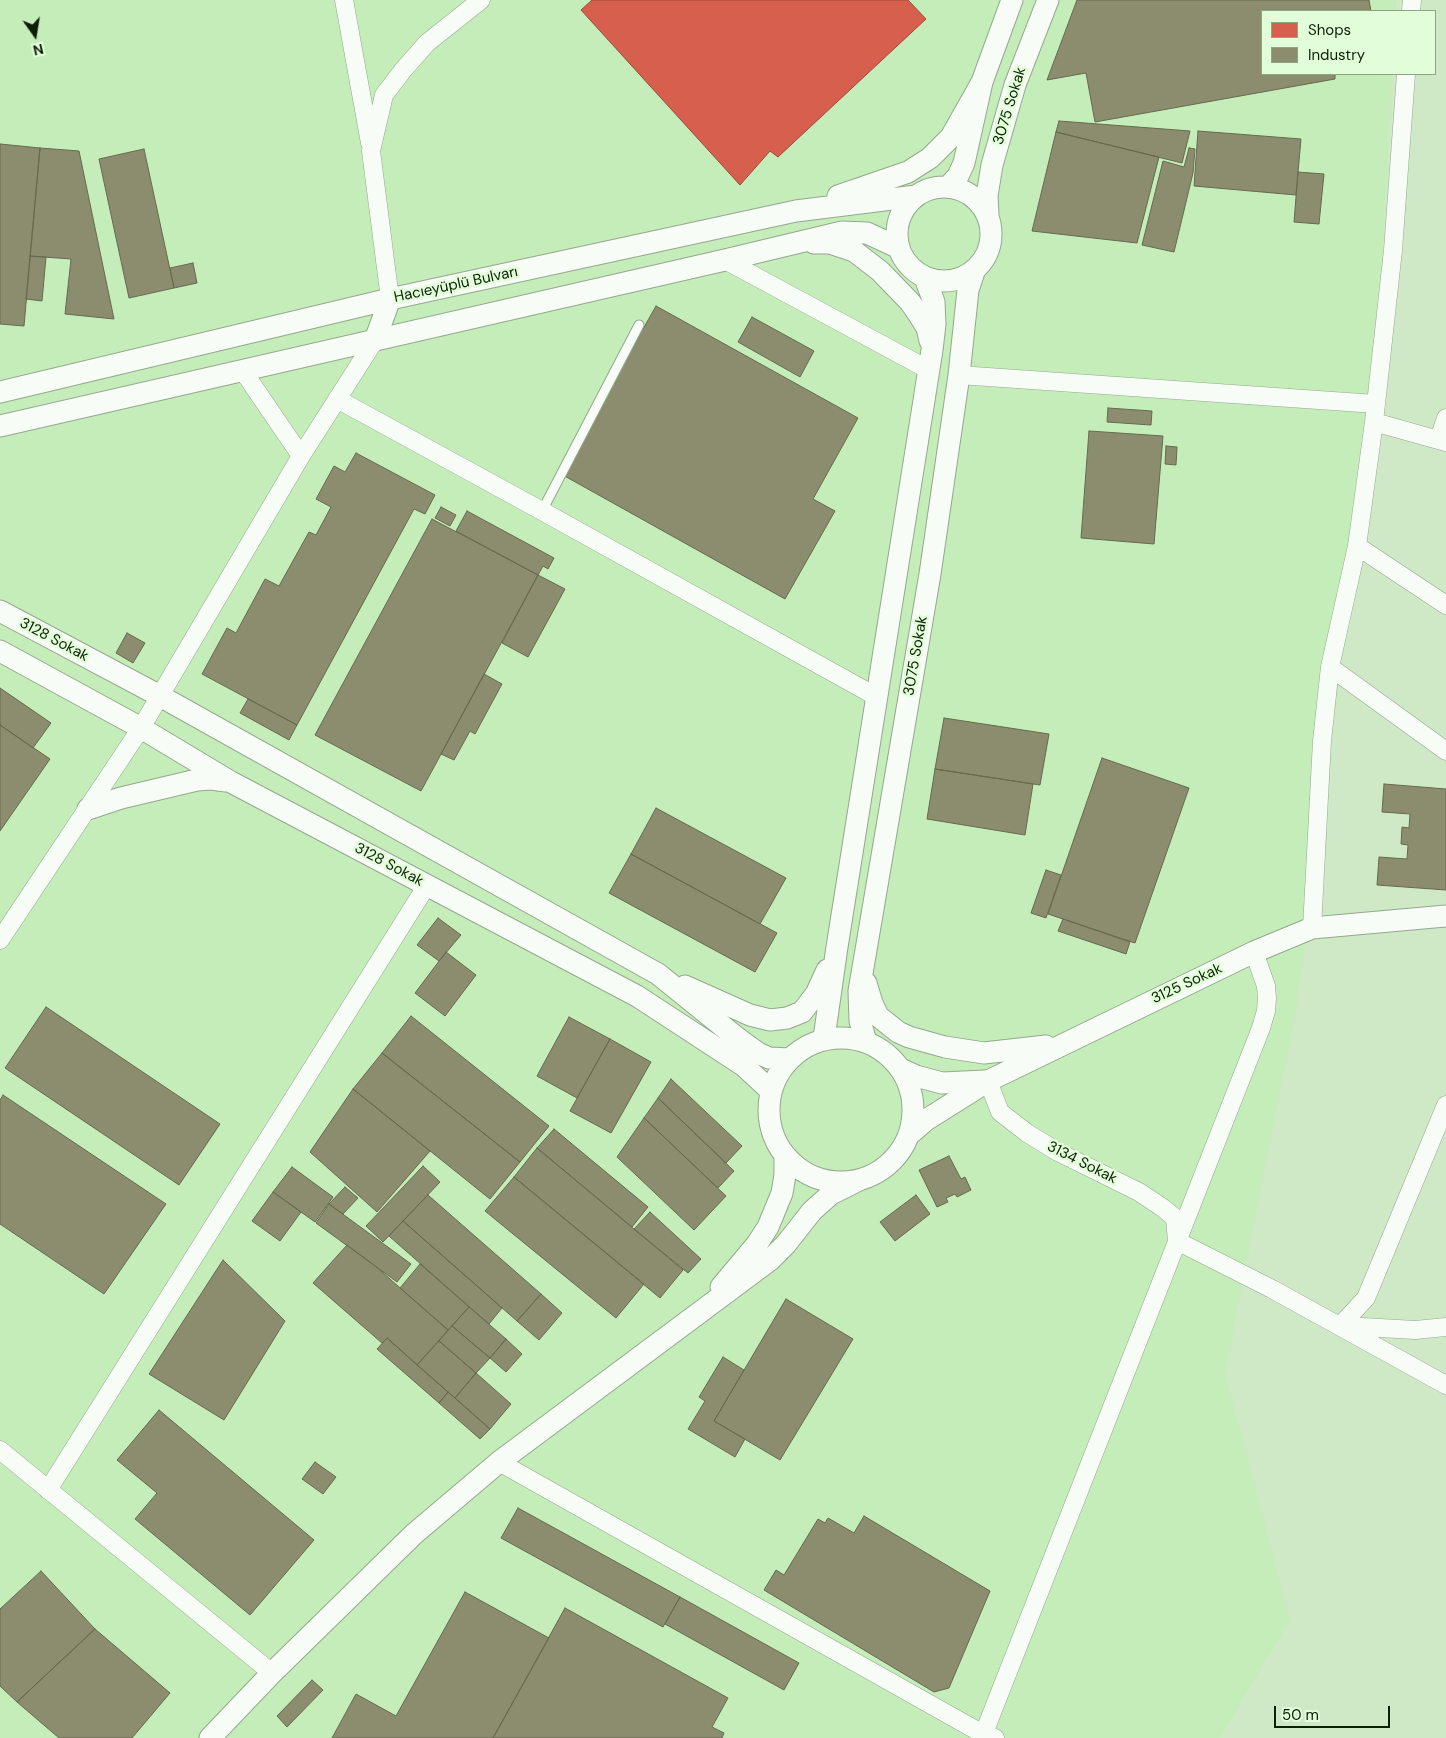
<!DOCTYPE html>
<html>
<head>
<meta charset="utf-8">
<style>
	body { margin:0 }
	#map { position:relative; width:1446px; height:1738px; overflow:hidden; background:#cfe9c7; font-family:"DM Sans",sans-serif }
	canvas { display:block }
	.legend { position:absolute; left:1261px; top:10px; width:175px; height:65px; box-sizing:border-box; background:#e2fed9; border:1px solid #8da585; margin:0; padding:6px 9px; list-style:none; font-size:15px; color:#0e1f08 }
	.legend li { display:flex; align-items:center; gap:10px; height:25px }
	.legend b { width:25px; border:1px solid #8da585 }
	.north { position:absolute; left:10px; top:10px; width:50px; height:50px; -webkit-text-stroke:4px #e2fed9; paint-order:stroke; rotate:167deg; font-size:14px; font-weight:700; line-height:20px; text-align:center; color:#0e1f08 }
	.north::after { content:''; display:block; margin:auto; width:18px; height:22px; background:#0e1f08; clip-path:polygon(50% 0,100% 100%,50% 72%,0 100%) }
	.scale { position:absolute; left:1274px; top:1706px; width:116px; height:22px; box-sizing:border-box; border:2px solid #0e1f08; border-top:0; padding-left:6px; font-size:15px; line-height:18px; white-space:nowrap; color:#0e1f08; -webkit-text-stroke:4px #e2fed9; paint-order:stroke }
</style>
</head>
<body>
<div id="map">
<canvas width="1446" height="1738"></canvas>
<ul class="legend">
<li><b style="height:14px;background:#d6604d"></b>Shops</li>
<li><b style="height:14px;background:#8c8c6e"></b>Industry</li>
</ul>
<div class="north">N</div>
<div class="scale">50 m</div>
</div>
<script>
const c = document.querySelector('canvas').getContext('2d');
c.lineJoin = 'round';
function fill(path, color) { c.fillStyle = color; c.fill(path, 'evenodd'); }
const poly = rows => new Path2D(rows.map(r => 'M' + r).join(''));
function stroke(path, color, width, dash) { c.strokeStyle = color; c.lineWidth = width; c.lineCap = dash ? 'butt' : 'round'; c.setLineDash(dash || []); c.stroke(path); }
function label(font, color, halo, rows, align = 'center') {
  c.font = font + ' "DM Sans",sans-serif'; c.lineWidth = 5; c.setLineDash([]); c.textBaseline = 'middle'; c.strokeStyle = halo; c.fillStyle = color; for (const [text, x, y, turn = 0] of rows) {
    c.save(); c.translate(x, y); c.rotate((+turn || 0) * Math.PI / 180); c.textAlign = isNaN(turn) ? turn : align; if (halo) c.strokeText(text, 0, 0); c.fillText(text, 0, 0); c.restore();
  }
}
fill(poly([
	[0,0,1396,0,1396,11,1262,11,1262,74,1392,74,1374,422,1296,1011,1225,1373,1290,1620,1220,1738,0,1738]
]), '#c5edb9');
const shops = poly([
	[592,0,908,0,926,19,778,157,770,151,740,185,581,10,592,0]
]);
fill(shops, '#d6604d');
stroke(shops, '#9a4c38', 1);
const industry = poly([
	[1077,0,1369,0,1371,11,1262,11,1262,74,1335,74,1335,79,1095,122,1086,73,1047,80,1077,0],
	[1059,121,1190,131,1182,163,1056,132,1059,121],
	[1198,131,1301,139,1296,195,1194,186,1198,131],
	[1056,132,1159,157,1137,243,1032,231,1056,132],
	[0,144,40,148,24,326,0,324,0,144],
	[40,148,79,151,114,319,65,314,71,259,30,256,40,148],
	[1189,148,1195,149,1193,173,1174,252,1142,245,1163,161,1184,167,1189,148],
	[144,149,174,288,129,298,99,159,144,149],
	[1298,172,1324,174,1319,224,1294,222,1298,172],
	[30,256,46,257,42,301,26,299,30,256],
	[193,263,197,283,174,288,170,268,193,263],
	[656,306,858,418,813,499,835,511,785,599,561,474,656,306],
	[752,317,814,351,800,377,738,342,752,317],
	[1108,408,1152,411,1151,425,1107,422,1108,408],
	[1089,431,1163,436,1154,544,1081,538,1089,431],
	[1166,446,1177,447,1176,465,1165,464,1166,446],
	[356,453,435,495,425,514,414,509,297,725,202,674,227,628,236,633,265,579,279,586,309,532,316,535,331,507,316,499,334,466,345,472,356,453],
	[441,507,456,515,450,526,435,518,441,507],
	[467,511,554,558,548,569,543,566,538,575,456,531,467,511],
	[432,519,538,575,421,791,315,735,432,519],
	[538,575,565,589,528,657,502,643,538,575],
	[127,633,145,643,133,663,116,653,127,633],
	[484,674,502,684,475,734,470,731,454,760,441,754,484,674],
	[0,688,51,723,33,748,0,725,0,688],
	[248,699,297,725,289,740,240,713,248,699],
	[944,718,1049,734,1040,785,935,769,944,718],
	[0,725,50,759,0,831,0,725],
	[1102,758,1189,788,1135,943,1048,914,1102,758],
	[935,769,1033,784,1025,835,927,819,935,769],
	[1384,784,1446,789,1446,890,1377,885,1379,857,1407,859,1408,845,1401,844,1402,827,1409,828,1410,814,1382,812,1384,784],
	[656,808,786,878,760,924,631,854,656,808],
	[631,854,777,933,755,972,609,893,631,854],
	[1046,870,1061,875,1046,918,1031,913,1046,870],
	[438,918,461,935,439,961,417,945,438,918],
	[1063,919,1130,942,1126,954,1058,931,1063,919],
	[446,952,476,975,445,1016,415,993,446,952],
	[46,1007,220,1124,179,1185,5,1068,46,1007],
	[411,1016,549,1126,520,1162,382,1053,411,1016],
	[569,1017,610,1039,577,1098,537,1076,569,1017],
	[610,1039,651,1062,611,1133,570,1111,610,1039],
	[382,1053,520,1162,490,1199,353,1089,382,1053],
	[671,1079,742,1146,726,1163,658,1098,671,1079],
	[353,1089,430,1151,377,1212,310,1152,353,1089],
	[3,1095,166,1204,104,1294,0,1224,0,1100,3,1095],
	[658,1098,734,1171,718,1188,644,1118,658,1098],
	[644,1118,726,1196,694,1230,617,1157,644,1118],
	[554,1129,648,1207,632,1227,537,1148,554,1129],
	[537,1148,683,1270,660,1298,514,1177,537,1148],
	[949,1156,961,1179,965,1177,971,1190,957,1197,955,1194,946,1198,948,1202,937,1207,919,1170,949,1156],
	[423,1166,440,1182,383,1242,366,1226,423,1166],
	[292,1167,333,1197,315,1222,273,1192,292,1167],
	[514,1177,644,1284,616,1318,485,1211,514,1177],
	[345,1187,358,1198,343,1214,329,1204,345,1187],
	[273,1192,301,1212,280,1241,252,1221,273,1192],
	[428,1195,541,1294,517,1321,403,1221,428,1195],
	[916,1195,930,1214,895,1241,880,1222,916,1195],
	[329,1204,411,1264,397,1282,316,1223,329,1204],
	[650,1212,701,1259,688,1273,634,1229,650,1212],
	[403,1221,502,1308,489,1324,389,1236,403,1221],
	[347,1245,374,1265,448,1330,417,1365,387,1338,382,1343,313,1283,347,1245],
	[223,1260,285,1321,224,1420,149,1374,223,1260],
	[420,1264,469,1307,448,1330,400,1288,420,1264],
	[541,1294,562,1313,539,1340,517,1321,541,1294],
	[786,1299,853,1339,780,1460,714,1421,786,1299],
	[469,1307,506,1339,490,1358,452,1326,469,1307],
	[452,1326,490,1358,476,1373,439,1341,452,1326],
	[387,1338,448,1392,439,1403,377,1349,387,1338],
	[506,1339,522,1354,506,1372,490,1358,506,1339],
	[439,1341,476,1373,455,1398,417,1365,439,1341],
	[723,1357,744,1370,714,1421,745,1439,735,1457,688,1429,705,1401,699,1397,723,1357],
	[476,1373,511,1404,490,1429,455,1398,476,1373],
	[448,1392,490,1429,480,1439,439,1403,448,1392],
	[159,1410,314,1540,250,1615,135,1519,157,1493,117,1460,159,1410],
	[315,1462,336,1477,323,1494,302,1479,315,1462],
	[518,1508,680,1597,663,1627,501,1538,518,1508],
	[864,1516,990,1591,949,1688,934,1692,764,1590,776,1570,784,1575,818,1519,825,1523,828,1518,854,1533,864,1516],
	[41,1571,95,1629,17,1702,0,1686,0,1609,41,1571],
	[465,1592,549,1638,493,1738,332,1738,356,1694,396,1716,465,1592],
	[680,1597,799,1663,784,1690,665,1624,680,1597],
	[565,1608,728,1698,712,1727,724,1733,722,1738,493,1738,565,1608],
	[95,1629,170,1693,132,1738,59,1738,17,1702,95,1629],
	[312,1680,323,1690,287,1727,277,1716,312,1680]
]);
fill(industry, '#8c8c6e');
stroke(industry, '#666b4f', 1);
const service = poly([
	[542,511,639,325]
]);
const minor = poly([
	[344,0,370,143],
	[1411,11,1412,0],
	[725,260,929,370],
	[390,299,371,151,384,95,404,69,427,43,481,0],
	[243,371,301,456],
	[959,375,1376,404],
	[337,399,542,511,877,697],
	[1374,422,1446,442],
	[1439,439,1446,418],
	[1357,546,1446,605],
	[1330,667,1446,751],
	[1312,928,1322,741,1330,667,1357,546,1374,422,1393,250,1406,74],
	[0,940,141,728,301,456,375,340],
	[988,1081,1000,1112,1027,1133,1058,1152,1139,1192,1163,1208,1175,1218,1177,1241,1272,1289,1446,1385],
	[1340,1326,1366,1298,1446,1105],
	[1345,1326,1415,1330,1446,1327],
	[0,1450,272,1673],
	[499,1462,983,1734,995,1738],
	[48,1490,427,885],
	[982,1738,1261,1028,1266,1011,1267,998,1266,986,1254,952]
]);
const tertiary = poly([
	'897 234a47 47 0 1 1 94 0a47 47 0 1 1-94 0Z',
	[948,187,958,176,964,163,982,82,1012,0],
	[838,196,908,172,930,158,951,137,982,82],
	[988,214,987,196,992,165,1015,85,1048,0],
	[814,243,830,243,854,251,880,271,910,302,919,315,927,328,930,341],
	[375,340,390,299],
	[0,392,390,299,796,211,916,196],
	[0,426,725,260,842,232,867,233,897,247],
	[0,611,160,696,658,974,736,1037,758,1053,769,1058,790,1059],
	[0,651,141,728,231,782,637,996,744,1066,770,1090],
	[88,809,121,798,197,780,211,779,226,781],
	[866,983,872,1003,878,1016,898,1032,909,1037,945,1047,984,1053,1046,1046],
	[685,986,750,1015,770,1020,787,1018,802,1012,816,994,827,970],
	'769 1110a72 72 0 1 1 144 0a72 72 0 1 1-144 0Z',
	[824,1038,837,947,932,350,935,324,934,302,925,278],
	[866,1042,860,1021,859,991,930,574,959,375,968,290,975,269],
	[903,1070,916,1076,942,1083,985,1081],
	[911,1133,926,1120,988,1081,1254,952,1312,928,1446,916],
	[721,1287,757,1244,768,1227,782,1193,785,1175,785,1157],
	[210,1738,272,1673,414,1534,499,1462,770,1260,786,1244,812,1211,831,1194,859,1180]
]);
stroke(service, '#94a88e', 11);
stroke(minor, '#94a88e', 19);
stroke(tertiary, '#94a88e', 23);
stroke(service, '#f8fcf7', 9);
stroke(minor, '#f8fcf7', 18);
stroke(tertiary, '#f8fcf7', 21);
label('15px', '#0e1f08', '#e2fed9', [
	["3075 Sokak",1010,106,-73],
	["Hacıeyüplü Bulvarı",456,285,-12],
	["3128 Sokak",54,640,28],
	["3075 Sokak",916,656,-80],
	["3128 Sokak",389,865,28],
	["3125 Sokak",1187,984,-25],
	["3134 Sokak",1082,1163,27]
]);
</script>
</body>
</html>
